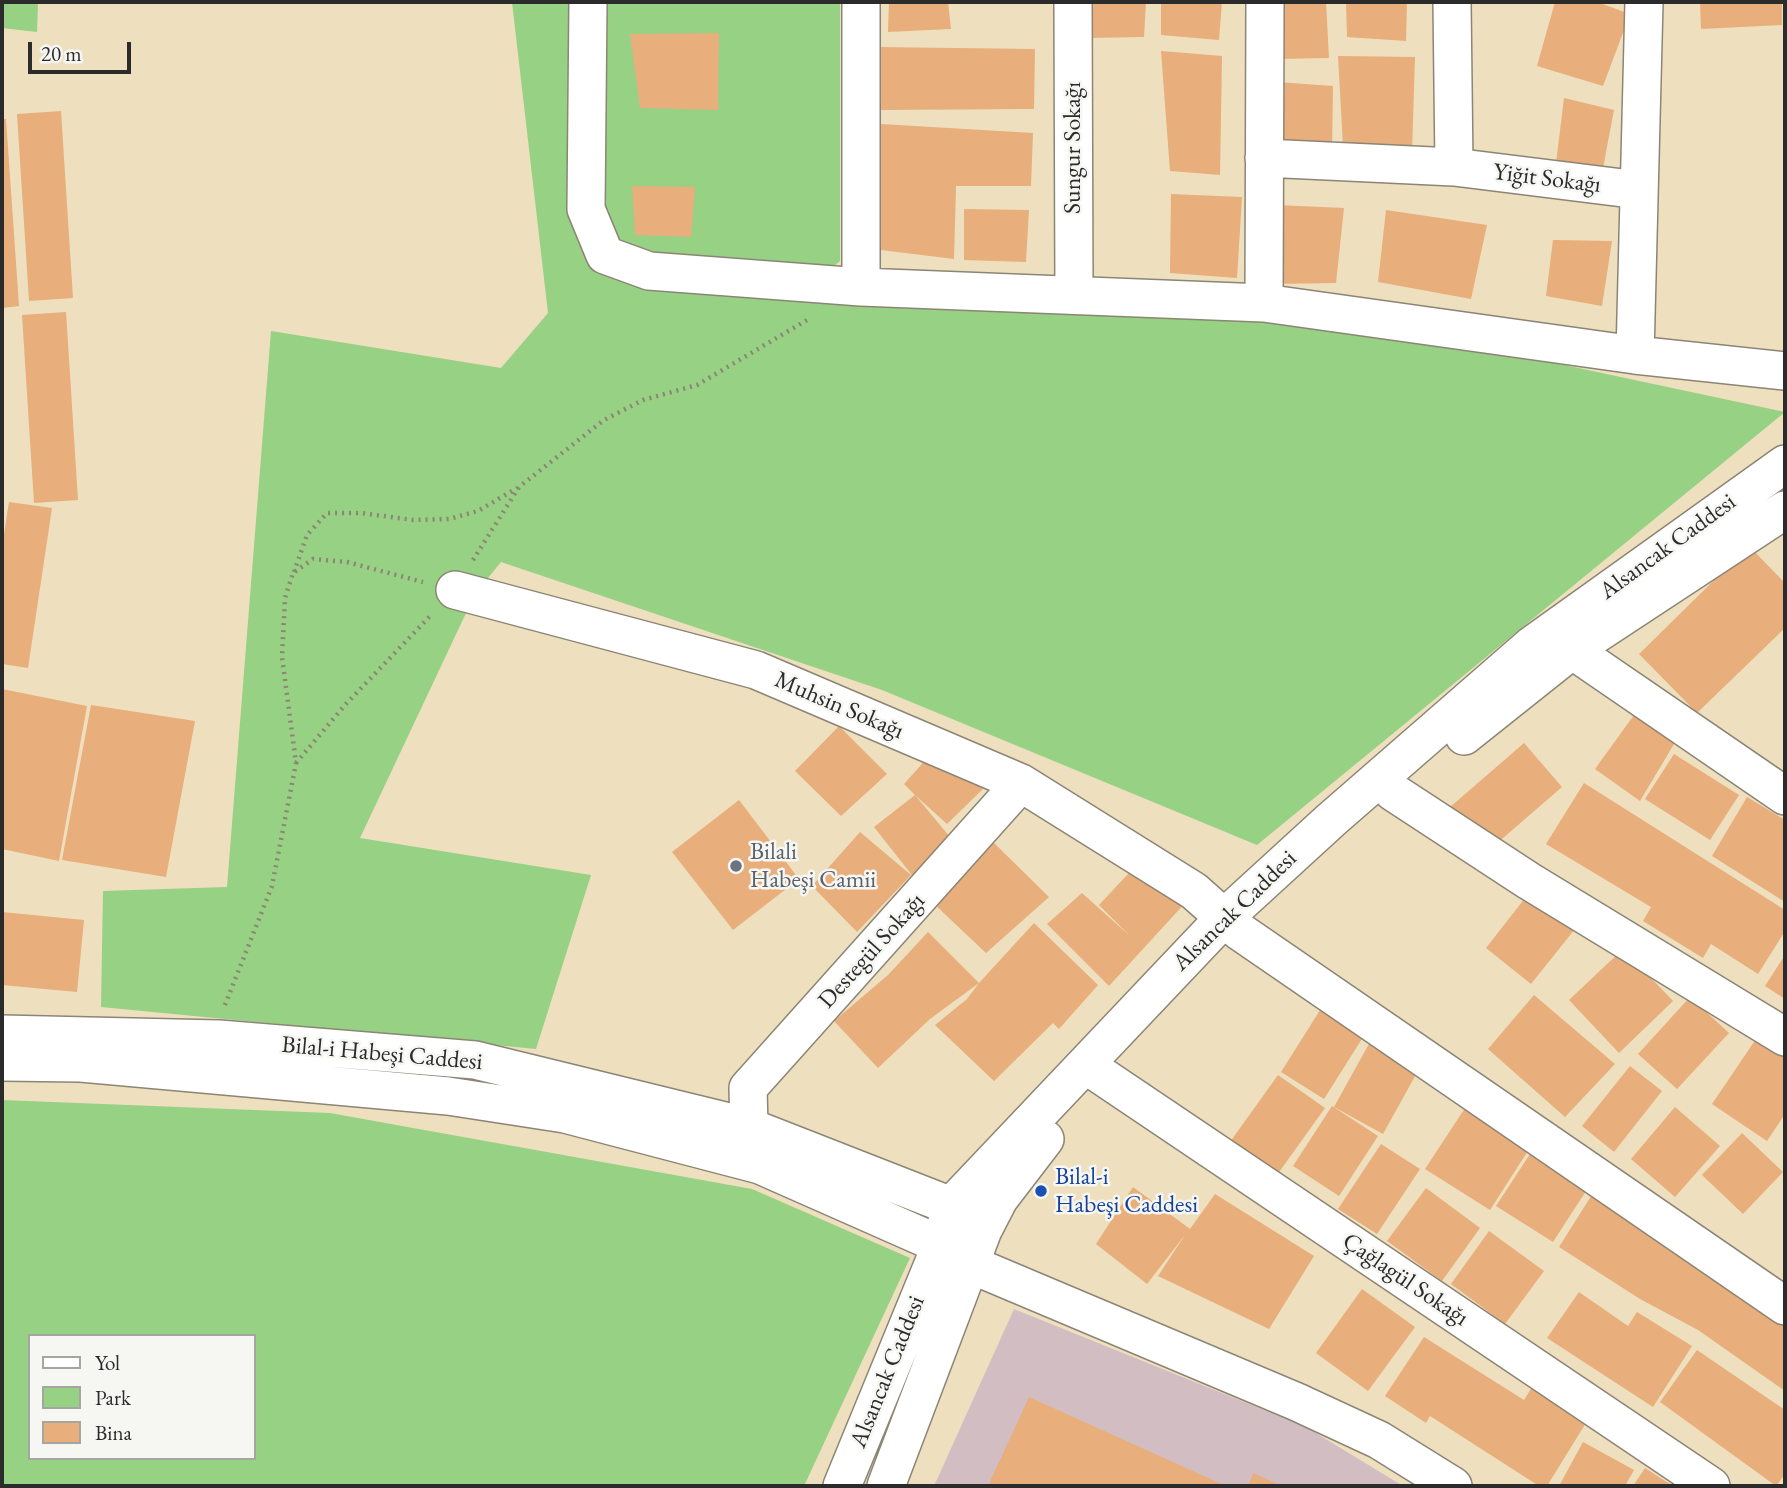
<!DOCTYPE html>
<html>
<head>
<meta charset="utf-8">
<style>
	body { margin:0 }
	#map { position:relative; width:1787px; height:1488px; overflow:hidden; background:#eedfbf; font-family:"EB Garamond",serif }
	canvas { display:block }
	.frame { position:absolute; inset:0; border:4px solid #2b2b2b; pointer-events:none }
	.legend { position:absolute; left:28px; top:1334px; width:228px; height:126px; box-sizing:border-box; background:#f6f6f2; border:2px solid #a5a5a2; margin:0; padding:9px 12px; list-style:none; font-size:21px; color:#2b2b2b }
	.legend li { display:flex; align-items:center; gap:14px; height:35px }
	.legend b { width:35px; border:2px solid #a5a5a2 }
	.scale { position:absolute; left:28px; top:42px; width:103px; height:32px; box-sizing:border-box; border:4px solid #2b2b2b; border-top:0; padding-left:9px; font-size:21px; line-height:24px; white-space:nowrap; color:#2b2b2b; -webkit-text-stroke:5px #f6f6f2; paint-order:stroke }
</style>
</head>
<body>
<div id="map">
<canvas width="1787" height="1488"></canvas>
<div class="frame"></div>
<ul class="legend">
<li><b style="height:9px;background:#fff"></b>Yol</li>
<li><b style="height:19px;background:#97d184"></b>Park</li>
<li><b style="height:19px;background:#e8ae7b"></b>Bina</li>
</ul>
<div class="scale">20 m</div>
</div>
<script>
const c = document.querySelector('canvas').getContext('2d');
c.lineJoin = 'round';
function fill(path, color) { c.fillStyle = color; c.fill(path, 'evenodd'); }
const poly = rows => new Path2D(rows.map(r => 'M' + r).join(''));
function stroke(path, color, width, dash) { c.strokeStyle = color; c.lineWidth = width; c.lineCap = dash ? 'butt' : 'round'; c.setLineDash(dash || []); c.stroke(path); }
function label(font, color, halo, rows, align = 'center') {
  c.font = font + ' "EB Garamond",serif'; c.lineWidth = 5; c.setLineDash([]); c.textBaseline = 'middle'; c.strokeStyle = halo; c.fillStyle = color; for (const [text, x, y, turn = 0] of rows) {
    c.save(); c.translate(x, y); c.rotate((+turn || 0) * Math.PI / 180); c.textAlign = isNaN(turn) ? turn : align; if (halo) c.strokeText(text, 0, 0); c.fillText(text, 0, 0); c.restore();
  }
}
fill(poly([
	[1014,1309,1306,1427,1403,1486,934,1486]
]), '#d2bec2');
fill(poly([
	[2,2,38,2,37,32,2,28],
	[512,2,840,2,840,261,811,286,1353,320,1785,412,1257,845,882,690,501,562,475,594,360,838,591,875,536,1049,101,1007,103,891,227,887,271,331,501,368,548,313],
	[2,1100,330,1113,752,1189,910,1258,804,1486,2,1486],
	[30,1336,254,1336,254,1458,30,1458]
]), '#97d184');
fill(poly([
	[889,2,948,2,951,29,888,32],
	[1087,2,1146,2,1144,37,1090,38],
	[1161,2,1222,2,1219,40,1161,35],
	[1275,2,1326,2,1329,58,1276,59],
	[1346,2,1407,2,1406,41,1347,37],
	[1555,2,1597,2,1630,14,1603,86,1537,66],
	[1700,2,1782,2,1782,25,1701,29],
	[719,33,718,110,640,108,630,34],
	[877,47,1035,49,1034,109,879,110],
	[1161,51,1222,56,1220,175,1170,171],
	[1338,56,1415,57,1412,152,1343,146],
	[1277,82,1333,86,1332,149,1278,148],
	[1564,98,1614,110,1603,168,1556,163],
	[61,111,73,298,29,301,17,114],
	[2,119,6,119,19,306,2,308],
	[881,124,1033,133,1031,186,956,186,954,259,881,250],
	[632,186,695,187,691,237,635,235],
	[1171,194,1242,197,1237,278,1170,273],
	[1277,205,1344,208,1336,283,1273,284],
	[964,209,1029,210,1026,262,964,260],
	[1386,210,1487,225,1471,299,1378,282],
	[1553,240,1612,241,1602,306,1546,296],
	[66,312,78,500,34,503,22,315],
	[9,502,52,508,28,668,2,664,2,547],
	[1749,546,1785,583,1785,628,1697,713,1639,654],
	[2,689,87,706,59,861,2,849],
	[91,705,195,721,166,877,62,860],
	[1634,715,1677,739,1640,801,1595,769],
	[839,726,887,774,841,816,795,771],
	[1524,743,1562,787,1488,851,1449,808],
	[937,747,983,789,947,824,915,795,955,843,915,879,874,827,915,795,904,784],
	[1674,754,1739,795,1710,840,1645,799],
	[1584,783,1785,910,1785,931,1758,974,1711,944,1703,958,1643,921,1651,907,1546,844],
	[1747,797,1785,820,1785,902,1712,856],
	[739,800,799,879,733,930,672,852],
	[860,832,911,875,857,932,812,886],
	[991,840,1049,897,986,953,932,902],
	[1142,859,1187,901,1109,986,1047,924,1082,893,1130,936,1099,905],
	[1529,893,1575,929,1531,984,1486,948],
	[2,912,84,920,77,992,2,985],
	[1034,923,1098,985,1059,1029,1053,1023,994,1081,935,1025,967,999,979,983,930,1019,878,1068,834,1021,888,975,928,932,979,983],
	[1623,949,1673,1001,1619,1053,1569,1000],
	[1785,955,1785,999,1765,986],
	[1534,995,1615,1064,1565,1117,1488,1049],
	[1690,997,1729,1033,1677,1089,1638,1054],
	[1322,1007,1365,1034,1324,1099,1281,1072],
	[1758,1036,1785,1054,1785,1114,1767,1141,1712,1104],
	[1370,1042,1419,1069,1383,1134,1334,1107],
	[1630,1066,1662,1091,1614,1152,1582,1126],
	[1278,1075,1325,1108,1277,1175,1230,1142],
	[1469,1102,1533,1143,1490,1210,1425,1169],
	[1332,1106,1378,1136,1339,1196,1293,1166],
	[1675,1107,1720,1146,1675,1197,1631,1159],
	[1742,1133,1783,1172,1743,1214,1702,1175],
	[1381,1144,1420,1169,1377,1234,1338,1209],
	[1532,1151,1588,1188,1553,1242,1496,1206],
	[1133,1187,1190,1229,1215,1194,1314,1256,1269,1329,1158,1276,1185,1235,1147,1284,1096,1244],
	[1426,1188,1480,1228,1442,1281,1387,1241],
	[1593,1193,1785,1318,1785,1391,1698,1330,1640,1299,1559,1247],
	[1489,1231,1544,1271,1505,1324,1451,1284],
	[1362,1289,1415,1327,1368,1391,1316,1353],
	[1579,1292,1628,1326,1637,1312,1692,1346,1653,1407,1547,1338],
	[1424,1337,1524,1400,1534,1384,1589,1418,1547,1486,1539,1486,1430,1416,1426,1423,1385,1396],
	[1697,1350,1785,1410,1785,1474,1776,1486,1660,1402],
	[1029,1397,1226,1486,988,1486],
	[1583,1442,1634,1470,1625,1486,1559,1486],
	[1645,1468,1673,1486,1633,1486],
	[1253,1473,1282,1486,1248,1486]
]), '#e8ae7b');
const minor = poly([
	[588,2,586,209,605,255,649,271,861,287],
	[861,2,861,287,1264,303,1635,355],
	[1073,2,1074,295],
	[1644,2,1635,355,1785,371],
	[1264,158,1454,167,1452,2],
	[1454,167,1639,190],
	[1264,303,1265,2],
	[455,590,756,670,1021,783,1194,891,1239,931,1785,1306],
	[1572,650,1785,796],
	[1464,736,1572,650,1785,510],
	[1393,792,1529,881,1785,1037],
	[2,1034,219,1039,475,1060,749,1127,951,1206,970,1220],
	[2,1062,81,1063,448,1096,565,1114,760,1165,941,1245,972,1265,1297,1402,1379,1440,1453,1486],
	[1099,1074,1711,1486],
	[749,1127,748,1088,1021,783],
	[842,1486,941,1245,951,1206,1225,917,1331,820,1532,645,1785,464],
	[886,1486,983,1230,999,1199,1045,1139]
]);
stroke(minor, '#8c8575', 40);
stroke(poly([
	[473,560,519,487,604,420,643,400,697,385,807,320],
	[294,572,307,535,327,513,361,513,413,520,449,519,478,511,517,488],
	[296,763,345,705,432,614],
	[225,1005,272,886,296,763,282,657,285,598,293,573,313,559,347,562,423,582]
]), '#8c8575', 4.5, [2, 5]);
stroke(minor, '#fff', 37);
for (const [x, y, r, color] of [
	[736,866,7,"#6b7280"],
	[1041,1191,7,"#1a4fb4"]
]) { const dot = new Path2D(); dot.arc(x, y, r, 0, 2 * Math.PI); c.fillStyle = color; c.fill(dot); stroke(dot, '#f6f6f2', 2.5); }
label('24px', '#2b2b2b', '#f6f6f2', [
	["Sungur Sokağı",1073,148,-90],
	["Yiğit Sokağı",1547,179,7],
	["Alsancak Caddesi",1668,547,-36],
	["Muhsin Sokağı",839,706,23],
	["Alsancak Caddesi",1235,911,-44],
	["Destegül Sokağı",872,951,-48],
	["Bilal-i Habeşi Caddesi",382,1054,5],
	["Çağlagül Sokağı",1405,1280,34],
	["Alsancak Caddesi",888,1372,-68]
]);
label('24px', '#5b616d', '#f6f6f2', [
	["Bilali",750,852],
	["Habeşi Camii",750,880]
], 'left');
label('24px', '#164399', '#f6f6f2', [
	["Bilal-i",1055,1177],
	["Habeşi Caddesi",1055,1205]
], 'left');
</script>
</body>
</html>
